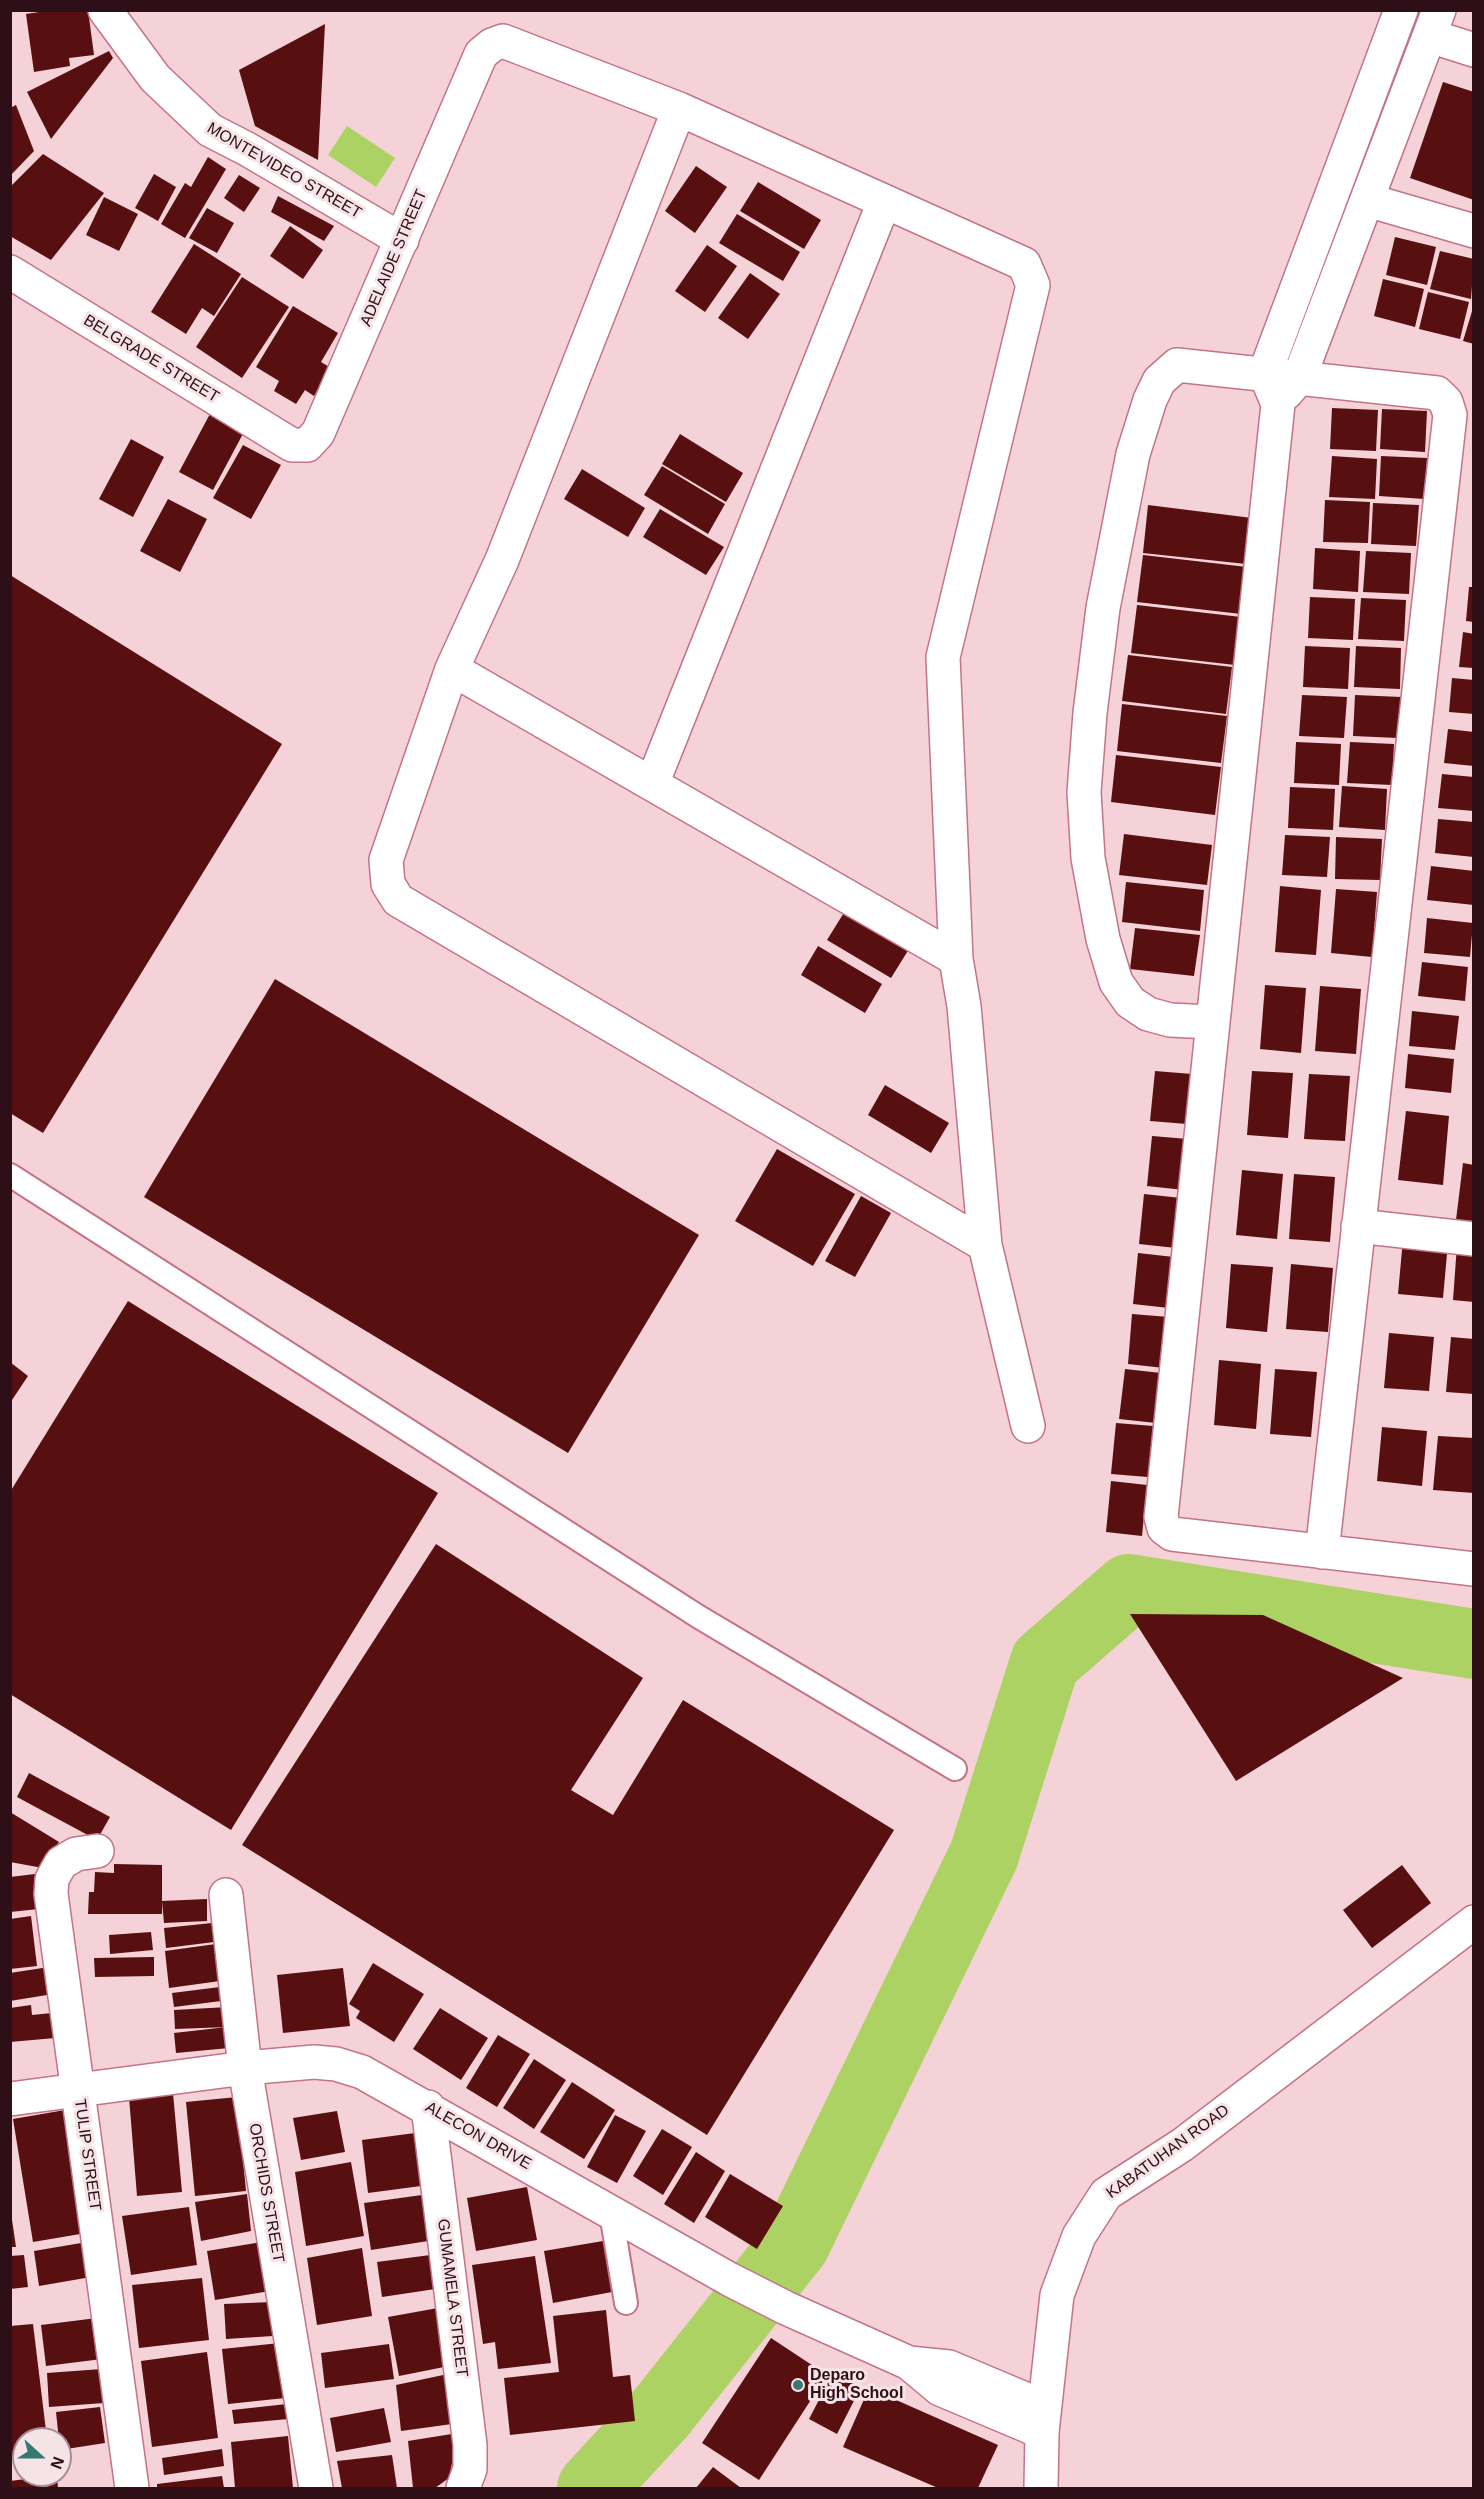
<!DOCTYPE html>
<html>
<head>
<meta charset="utf-8">
<style>
	body { margin:0 }
	#map { position:relative; width:1484px; height:2499px; overflow:hidden; background:#f5d1d8; font-family:Arial,sans-serif }
	canvas { display:block }
	.frame { position:absolute; inset:0; border:12px solid #2e0f17; pointer-events:none }
	.north { position:absolute; left:12px; top:2427px; width:60px; height:60px; box-sizing:border-box; background:#f6e3e7; border:2px solid #a68e94; border-radius:50%; rotate:111deg; font-size:16px; font-weight:700; line-height:24px; text-align:center; color:#2e0f17 }
	.north::after { content:''; display:block; margin:auto; width:21px; height:27px; background:#337a72; clip-path:polygon(50% 0,100% 100%,50% 72%,0 100%) }
</style>
</head>
<body>
<div id="map">
<canvas width="1484" height="2499"></canvas>
<div class="frame"></div>
<div class="north">N</div>
</div>
<script>
const c = document.querySelector('canvas').getContext('2d');
c.lineJoin = 'round';
function fill(path, color) { c.fillStyle = color; c.fill(path, 'evenodd'); }
const poly = rows => new Path2D(rows.map(r => 'M' + r).join(''));
function stroke(path, color, width, dash) { c.strokeStyle = color; c.lineWidth = width; c.lineCap = dash ? 'butt' : 'round'; c.setLineDash(dash || []); c.stroke(path); }
function label(font, color, halo, rows, align = 'center') {
  c.font = font + ' Arial,sans-serif'; c.lineWidth = 6; c.setLineDash([]); c.textBaseline = 'middle'; c.strokeStyle = halo; c.fillStyle = color; for (const [text, x, y, turn = 0] of rows) {
    c.save(); c.translate(x, y); c.rotate((+turn || 0) * Math.PI / 180); c.textAlign = isNaN(turn) ? turn : align; if (halo) c.strokeText(text, 0, 0); c.fillText(text, 0, 0); c.restore();
  }
}
fill(poly([
	[347,126,395,158,376,187,328,155]
]), '#add264');
stroke(poly([
	[592,2488,661,2413,795,2244,984,1855,1045,1662,1129,1589,1474,1644]
]), '#add264', 70);
fill(poly([
	[52,10,88,10,94,55,69,58,70,66,34,72,26,14],
	[325,24,318,160,255,126,239,70],
	[109,51,113,58,51,139,27,92],
	[1443,82,1474,92,1474,200,1410,178],
	[16,105,34,151,10,176,10,108],
	[43,154,104,193,51,260,10,236,10,187],
	[208,157,226,169,185,238,161,224,185,183,191,187],
	[696,166,727,187,695,233,665,211],
	[154,174,176,187,158,221,135,208],
	[239,175,260,188,244,212,224,198],
	[758,182,821,220,804,249,740,211],
	[278,196,334,226,324,241,271,212],
	[104,197,138,214,119,251,86,235],
	[207,208,234,223,217,253,189,238],
	[737,214,800,252,783,281,719,243],
	[290,226,323,250,303,279,270,256],
	[1395,237,1436,247,1427,285,1386,275],
	[194,244,241,274,214,316,202,308,186,334,151,312],
	[707,245,737,266,705,312,675,291],
	[1440,251,1474,259,1471,299,1430,289],
	[750,273,780,294,748,339,718,318],
	[242,277,289,307,242,378,196,347],
	[1383,279,1424,289,1415,327,1374,316],
	[1428,292,1469,302,1460,339,1419,329],
	[293,306,338,333,321,362,331,368,314,396,305,390,296,404,274,391,279,381,256,367],
	[1473,308,1474,308,1474,344,1463,341],
	[1332,408,1378,410,1376,451,1330,449],
	[1382,409,1427,411,1425,452,1380,449],
	[211,412,245,430,213,490,179,472],
	[680,434,743,473,726,502,662,464],
	[131,439,164,457,133,517,99,499],
	[243,445,281,465,251,519,213,498],
	[1332,456,1377,459,1375,499,1329,497],
	[1381,456,1427,458,1425,499,1379,496],
	[662,466,725,504,708,534,644,495],
	[582,469,645,508,628,537,564,499],
	[168,499,207,519,180,572,140,551],
	[1325,500,1370,502,1368,543,1323,542],
	[1373,503,1419,505,1416,546,1371,544],
	[1148,505,1252,518,1246,564,1143,553],
	[660,509,724,547,706,575,643,537],
	[1315,548,1360,551,1358,592,1313,589],
	[1366,551,1411,553,1409,594,1363,592],
	[1143,555,1247,567,1241,614,1137,602],
	[10,575,282,744,43,1133,10,1113],
	[1469,587,1474,587,1474,622,1466,621],
	[1310,597,1355,599,1353,640,1308,638],
	[1361,598,1406,600,1404,641,1358,639],
	[1137,605,1241,617,1235,665,1131,653],
	[1463,632,1474,634,1474,668,1459,667],
	[1305,646,1350,648,1348,689,1303,687],
	[1356,646,1401,648,1400,689,1354,687],
	[1128,655,1232,667,1226,714,1122,701],
	[1452,678,1474,680,1474,714,1449,712],
	[1302,695,1347,697,1344,738,1299,736],
	[1355,695,1401,697,1398,738,1353,736],
	[1122,704,1227,716,1221,763,1117,751],
	[1448,729,1474,732,1474,766,1444,763],
	[1296,742,1341,744,1339,785,1294,783],
	[1350,742,1394,744,1392,785,1347,783],
	[1116,755,1221,767,1215,815,1111,802],
	[1442,774,1474,777,1474,811,1438,808],
	[1342,786,1387,789,1385,830,1339,827],
	[1290,787,1335,789,1333,830,1288,828],
	[1438,819,1474,822,1474,857,1435,853],
	[1124,834,1212,845,1207,885,1119,875],
	[1285,835,1330,837,1327,877,1282,875],
	[1336,837,1382,839,1380,880,1335,879],
	[1431,866,1474,871,1474,905,1427,900],
	[1126,882,1204,890,1200,931,1122,922],
	[1280,886,1321,890,1316,955,1275,952],
	[1336,889,1377,892,1372,957,1331,953],
	[845,911,909,949,891,978,827,940],
	[1427,918,1473,923,1470,957,1424,953],
	[1135,928,1200,935,1194,976,1130,969],
	[818,946,882,984,865,1013,801,975],
	[1422,962,1468,967,1465,1001,1418,996],
	[275,979,699,1235,568,1453,144,1197],
	[1265,985,1306,988,1301,1053,1260,1049],
	[1320,986,1361,989,1356,1054,1315,1051],
	[1412,1011,1459,1016,1455,1050,1409,1046],
	[1408,1054,1454,1059,1451,1093,1405,1088],
	[1155,1071,1192,1074,1187,1124,1150,1121],
	[1252,1071,1293,1073,1288,1138,1247,1135],
	[1309,1074,1350,1076,1345,1141,1304,1139],
	[885,1085,949,1123,931,1153,868,1115],
	[1406,1111,1449,1116,1443,1185,1398,1180],
	[1152,1136,1188,1139,1184,1190,1147,1186],
	[777,1149,855,1194,813,1266,735,1221],
	[1463,1163,1474,1165,1474,1221,1456,1220],
	[1242,1170,1283,1174,1277,1239,1236,1235],
	[1294,1174,1335,1177,1330,1242,1289,1239],
	[1144,1194,1181,1198,1176,1248,1139,1244],
	[861,1196,891,1213,855,1277,825,1261],
	[1403,1239,1448,1243,1443,1298,1398,1294],
	[1457,1245,1474,1247,1474,1302,1453,1300],
	[1138,1253,1174,1257,1169,1308,1133,1304],
	[1231,1264,1273,1267,1267,1332,1226,1328],
	[1291,1264,1333,1268,1328,1332,1286,1329],
	[128,1301,438,1493,231,1830,10,1694,10,1492],
	[1132,1314,1169,1317,1164,1368,1128,1364],
	[1389,1333,1434,1337,1429,1391,1384,1388],
	[1451,1337,1474,1339,1474,1394,1446,1392],
	[1219,1360,1261,1364,1256,1429,1214,1425],
	[10,1362,28,1376,10,1403],
	[1125,1369,1161,1373,1156,1423,1119,1419],
	[1275,1369,1317,1372,1311,1437,1270,1434],
	[1116,1423,1153,1426,1148,1477,1111,1474],
	[1382,1427,1427,1431,1422,1486,1377,1481],
	[1438,1436,1474,1438,1474,1493,1433,1490],
	[1111,1481,1147,1485,1142,1536,1106,1532],
	[436,1544,643,1678,571,1790,613,1815,683,1700,894,1830,707,2135,242,1845],
	[1130,1614,1263,1615,1403,1678,1236,1781],
	[29,1773,110,1817,97,1840,17,1797],
	[10,1812,59,1842,43,1868,10,1862],
	[114,1864,162,1865,162,1914,88,1914,89,1892,94,1892,95,1872,114,1873],
	[1402,1865,1431,1903,1372,1948,1343,1910],
	[35,1874,39,1909,10,1912,10,1877],
	[207,1899,207,1921,164,1923,162,1901],
	[31,1916,37,1966,10,1969,10,1919],
	[212,1923,214,1942,166,1948,164,1928],
	[151,1932,153,1950,110,1954,109,1935],
	[216,1944,220,1981,169,1988,165,1951],
	[154,1957,154,1976,95,1977,94,1958],
	[373,1963,424,1994,394,2042,356,2018,360,2011,349,2004],
	[49,1967,53,1994,10,2001,10,1973],
	[343,1968,350,2026,283,2033,277,1975],
	[220,1987,221,2001,174,2007,172,1993],
	[31,2005,32,2015,52,2013,55,2038,10,2042,10,2008],
	[228,2007,229,2027,175,2029,174,2010],
	[440,2008,488,2038,461,2080,413,2049],
	[227,2027,229,2048,176,2053,174,2033],
	[498,2035,530,2054,497,2107,466,2088],
	[534,2059,566,2080,534,2129,503,2108],
	[572,2082,615,2110,584,2159,540,2132],
	[173,2093,182,2192,137,2196,129,2097],
	[237,2097,246,2191,195,2196,186,2102],
	[71,2109,92,2232,33,2242,13,2119],
	[337,2111,345,2152,301,2160,293,2118],
	[615,2115,646,2131,617,2183,587,2167],
	[662,2129,692,2147,663,2195,633,2176],
	[415,2133,421,2186,368,2193,362,2140],
	[696,2152,725,2171,694,2223,664,2204],
	[351,2162,364,2236,306,2246,295,2172],
	[730,2174,783,2206,757,2249,705,2217],
	[527,2187,537,2240,476,2251,467,2198],
	[247,2194,251,2231,201,2241,195,2202],
	[422,2195,428,2241,371,2250,364,2203],
	[10,2206,16,2247,10,2247],
	[189,2207,197,2265,131,2275,122,2216],
	[603,2241,612,2292,553,2303,544,2251],
	[87,2242,91,2277,39,2286,34,2251],
	[262,2242,270,2291,215,2300,207,2251],
	[362,2248,372,2316,317,2325,307,2258],
	[438,2254,442,2288,382,2297,377,2262],
	[24,2255,28,2287,10,2289,10,2256],
	[535,2256,551,2363,498,2369,495,2342,483,2344,472,2265],
	[202,2278,209,2340,139,2348,132,2285],
	[272,2302,273,2336,226,2339,224,2304],
	[438,2308,449,2366,399,2376,388,2317],
	[606,2310,613,2377,630,2375,635,2421,510,2435,504,2378,559,2372,553,2316],
	[97,2318,102,2359,46,2366,41,2325],
	[33,2324,47,2439,24,2439,24,2456,10,2458,10,2326],
	[771,2338,827,2375,759,2480,702,2443],
	[280,2343,285,2398,228,2404,222,2349],
	[389,2344,394,2379,325,2388,321,2353],
	[207,2352,218,2438,152,2447,141,2361],
	[102,2369,104,2403,49,2407,47,2373],
	[833,2373,861,2387,837,2434,809,2419],
	[448,2374,452,2424,401,2431,396,2385],
	[869,2388,998,2445,978,2488,938,2488,843,2447],
	[287,2404,288,2419,234,2424,232,2410],
	[100,2407,105,2443,60,2450,56,2412],
	[384,2408,391,2442,336,2452,330,2418],
	[458,2433,449,2478,435,2488,413,2488,408,2441],
	[288,2436,293,2488,235,2488,231,2442],
	[222,2449,224,2466,164,2475,162,2458],
	[392,2455,397,2488,342,2488,337,2461],
	[713,2467,741,2488,696,2488],
	[57,2475,58,2488,10,2488,10,2481],
	[222,2476,224,2488,157,2488,157,2484]
]), '#570f10');
const lane = poly([
	[10,1175,699,1617,955,1769],
	[611,2213,626,2303]
]);
const street = poly([
	[105,10,155,78,210,130,247,149,402,240],
	[1401,10,1265,373,1278,404,1161,1517,1164,1528,1172,1534,1474,1569],
	[1430,36,1474,50],
	[679,109,502,560,452,669,386,860,388,884,398,900,985,1245],
	[1367,200,1474,231],
	[10,272,292,445,307,445,318,433,481,54,492,45,503,41,679,109,1024,264,1033,285,943,657,956,959,964,1006,985,1245,1028,1426],
	[1286,393,1299,378,1439,10],
	[452,669,956,959],
	[652,784,884,202],
	[1211,1022,1170,1020,1148,1014,1130,1002,1116,982,1103,939,1088,858,1084,792,1090,713,1103,608,1133,454,1150,400,1159,381,1177,365,1437,393,1446,402,1450,415,1322,1552],
	[1358,1226,1474,1239],
	[97,1851,76,1854,61,1863,52,1879,51,1894,132,2488],
	[226,1895,245,2068,316,2488],
	[10,2099,245,2068,314,2062,336,2064,362,2072,729,2279,786,2308,909,2363,940,2389,1042,2432],
	[428,2107,470,2445,470,2469,463,2488],
	[909,2363,949,2367,1044,2407]
]);
const secondary = poly([
	[1041,2488,1042,2432,1057,2295,1079,2236,1106,2194,1182,2145,1474,1922]
]);
stroke(lane, '#c47487', 26);
stroke(street, '#c47487', 36);
stroke(secondary, '#c47487', 36);
stroke(lane, '#fff', 22);
stroke(street, '#fff', 33);
stroke(secondary, '#fff', 33);
for (const [x, y, r, color] of [
	[798,2385,6,"#337a72"]
]) { const dot = new Path2D(); dot.arc(x, y, r, 0, 2 * Math.PI); c.fillStyle = color; c.fill(dot); stroke(dot, '#f6e3e7', 2); }
label('16px', '#2e0f17', '#f6e3e7', [
	["MONTEVIDEO STREET",284,171,30],
	["ADELAIDE STREET",394,258,-67],
	["BELGRADE STREET",151,359,31],
	["ALECON DRIVE",478,2136,30],
	["KABATUHAN ROAD",1168,2152,-36],
	["TULIP STREET",87,2155,82],
	["ORCHIDS STREET",266,2193,80],
	["GUMAMELA STREET",452,2298,83]
]);
label('bold 16px', '#2e0f17', '#f6e3e7', [
	["Deparo",810,2376],
	["High School",810,2394]
], 'left');
</script>
</body>
</html>
